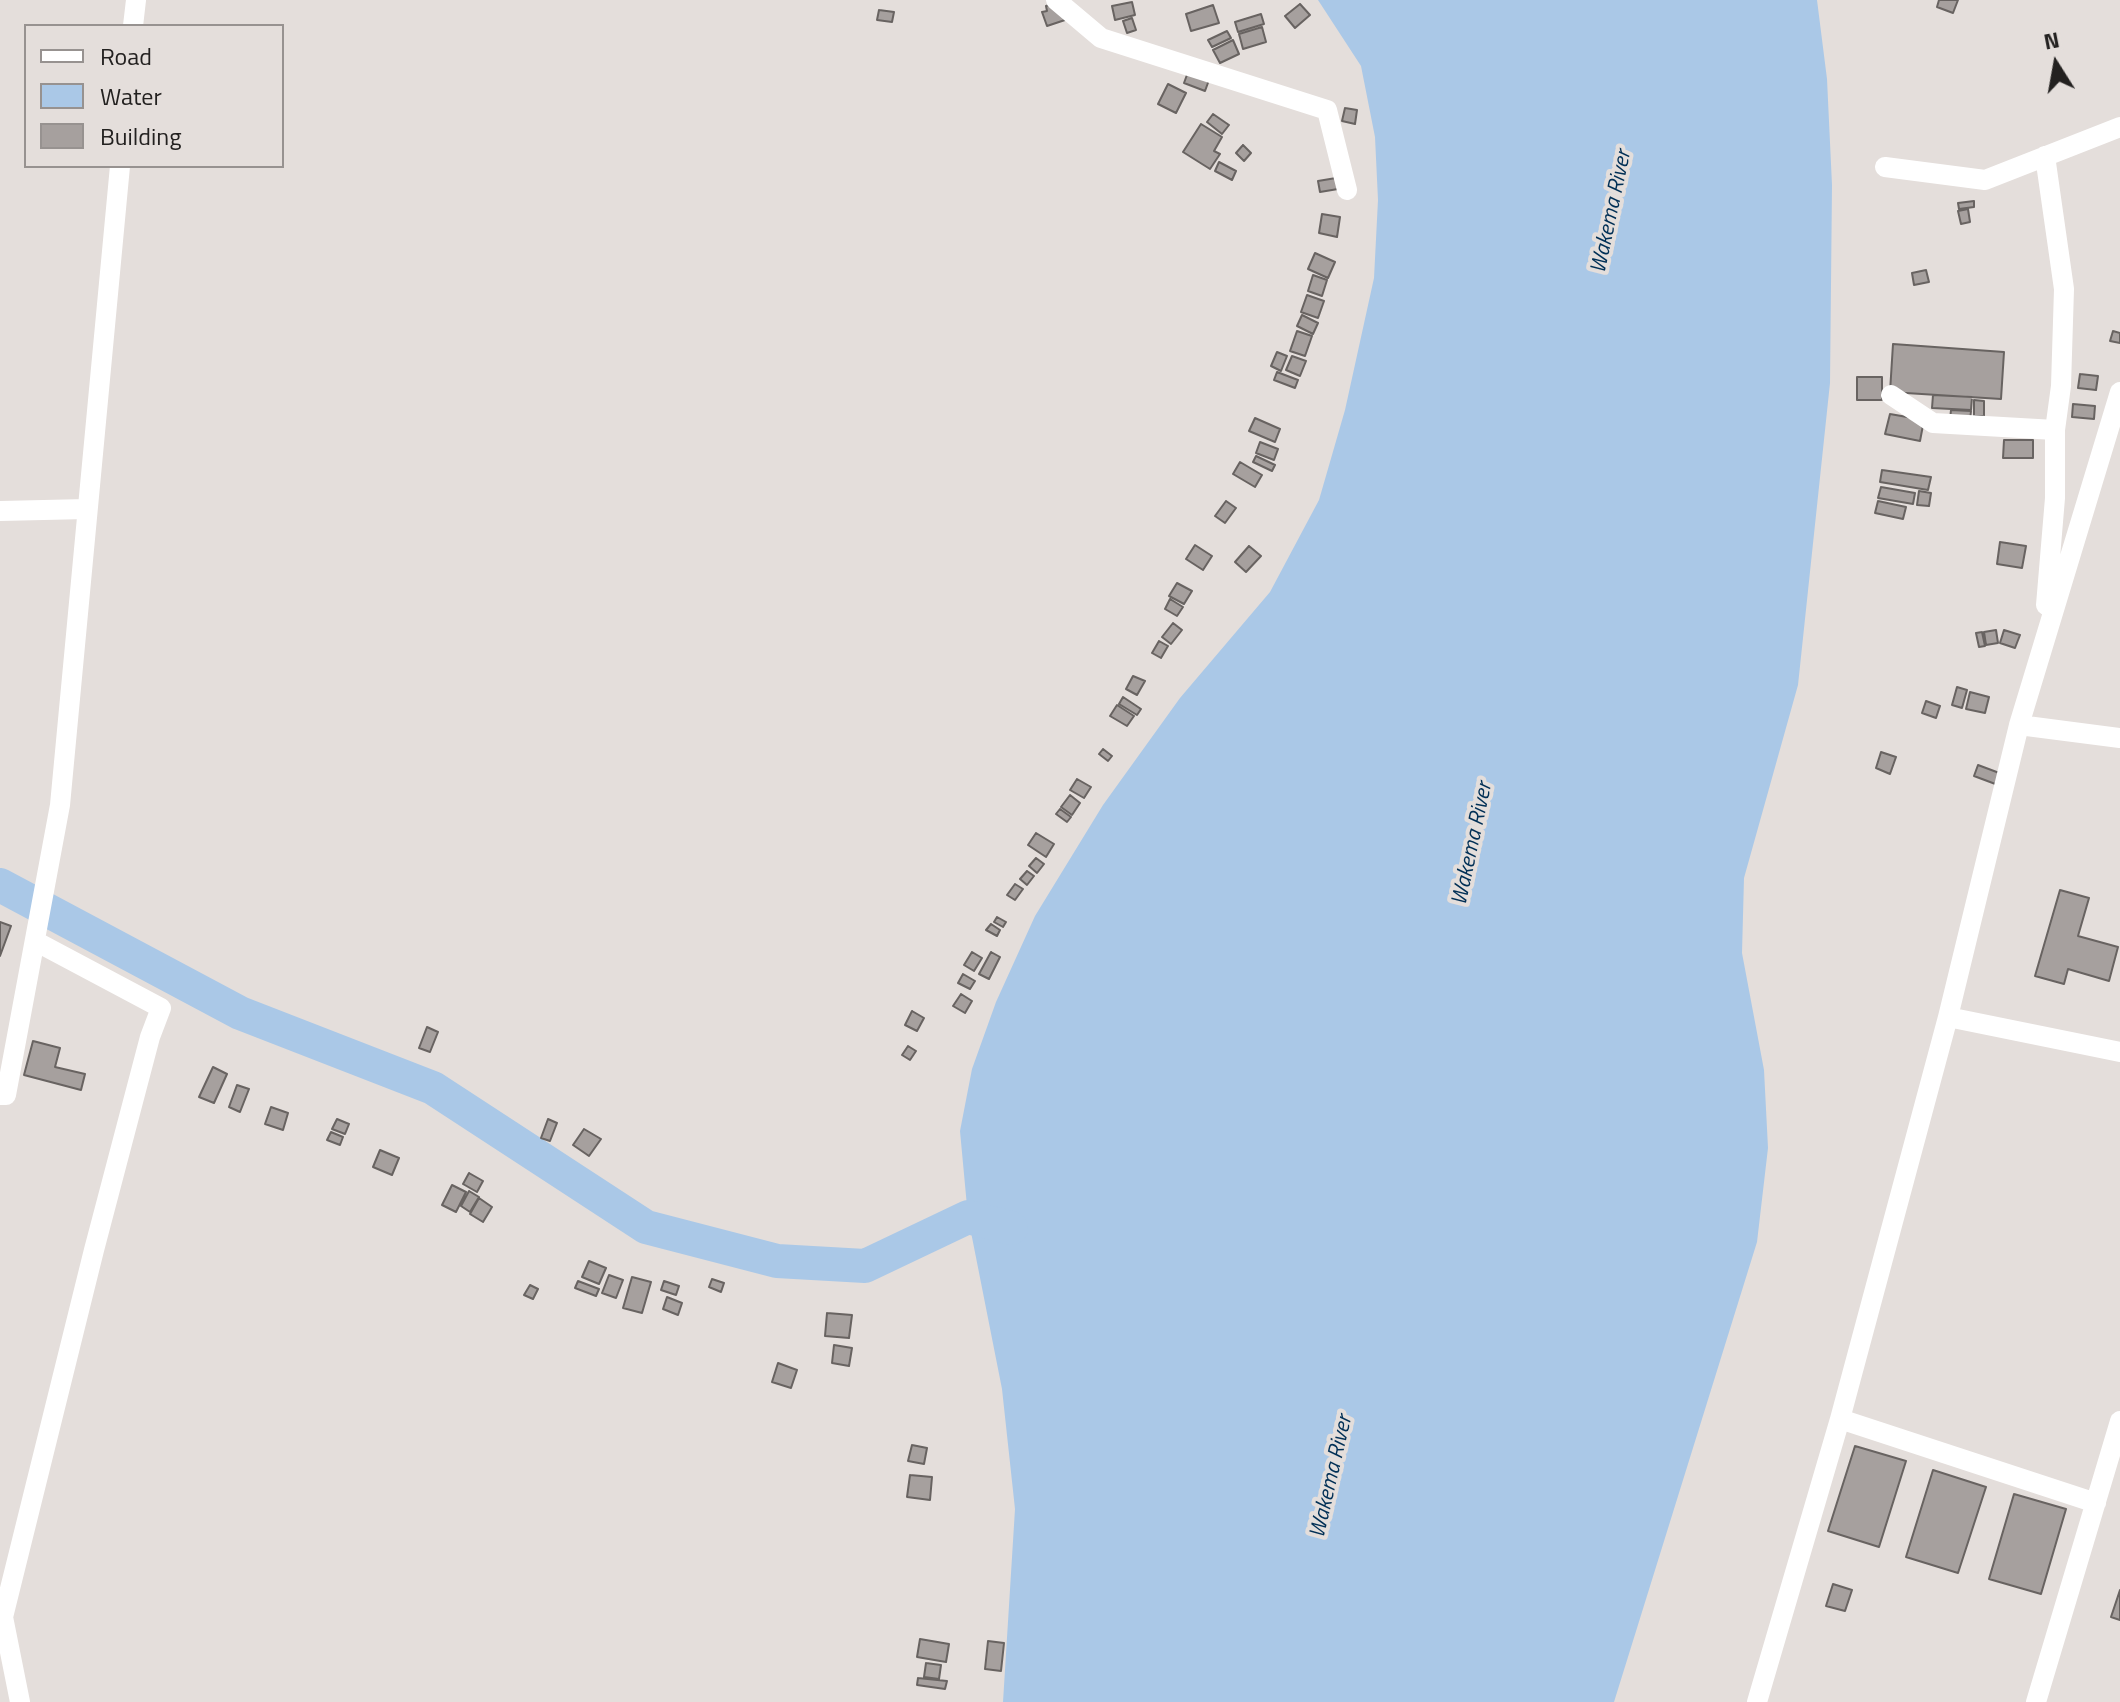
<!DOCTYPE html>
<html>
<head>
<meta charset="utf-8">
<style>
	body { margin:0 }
	#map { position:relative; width:2120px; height:1702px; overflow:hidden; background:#e4dedb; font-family:"Titillium Web",sans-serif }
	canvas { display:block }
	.legend { position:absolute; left:24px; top:24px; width:260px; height:144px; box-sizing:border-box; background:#e4dedb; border:2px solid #979290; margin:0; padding:10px 14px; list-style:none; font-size:24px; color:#232120 }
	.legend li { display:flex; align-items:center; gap:16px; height:40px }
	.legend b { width:40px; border:2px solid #979290 }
	.north { position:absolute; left:2016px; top:24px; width:80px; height:80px; -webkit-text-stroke:6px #e4dedb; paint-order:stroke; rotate:349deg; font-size:22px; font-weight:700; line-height:32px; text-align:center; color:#232120 }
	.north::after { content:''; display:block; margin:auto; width:28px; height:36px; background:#232120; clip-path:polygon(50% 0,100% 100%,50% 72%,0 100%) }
</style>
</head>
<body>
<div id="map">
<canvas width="2120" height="1702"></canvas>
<ul class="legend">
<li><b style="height:10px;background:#fff"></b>Road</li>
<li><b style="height:22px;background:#aac8e7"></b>Water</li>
<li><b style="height:22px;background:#a6a09e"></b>Building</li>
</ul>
<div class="north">N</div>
</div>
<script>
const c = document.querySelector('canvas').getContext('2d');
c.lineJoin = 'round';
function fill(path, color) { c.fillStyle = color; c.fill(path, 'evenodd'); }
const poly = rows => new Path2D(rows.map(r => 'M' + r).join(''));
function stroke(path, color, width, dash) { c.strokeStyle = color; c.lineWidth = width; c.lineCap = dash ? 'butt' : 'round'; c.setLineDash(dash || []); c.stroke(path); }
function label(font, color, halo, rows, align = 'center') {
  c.font = font + ' "Titillium Web",sans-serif'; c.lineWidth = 8; c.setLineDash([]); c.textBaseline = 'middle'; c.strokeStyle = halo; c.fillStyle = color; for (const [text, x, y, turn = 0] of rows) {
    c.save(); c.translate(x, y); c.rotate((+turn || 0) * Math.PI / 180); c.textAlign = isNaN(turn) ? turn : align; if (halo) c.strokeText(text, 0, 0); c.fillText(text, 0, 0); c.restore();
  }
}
fill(poly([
	[1318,0,1817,0,1827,79,1832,185,1830,383,1798,685,1744,878,1742,953,1764,1070,1768,1148,1757,1242,1614,1702,1003,1702,1015,1509,1002,1389,968,1217,960,1131,972,1069,996,1002,1035,916,1103,805,1180,698,1270,592,1319,500,1345,410,1374,278,1378,200,1375,137,1361,66]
]), '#aac8e7');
stroke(poly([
	[0,885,240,1013,433,1088,646,1227,777,1261,865,1266,968,1217,1011,1228]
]), '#aac8e7', 34);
const building = poly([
	[1939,0,1958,0,1953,13,1937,7,1939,0],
	[1058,2,1068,19,1047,26,1042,12,1047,11,1046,6,1058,2],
	[1132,2,1135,15,1115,20,1112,6,1132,2],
	[1300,4,1310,15,1295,28,1285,16,1300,4],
	[1213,5,1219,23,1191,31,1186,14,1213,5],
	[879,10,894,12,892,22,877,20,879,10],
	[1261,14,1264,24,1238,32,1235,22,1261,14],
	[1132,18,1136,30,1127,33,1123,21,1132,18],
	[1262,27,1266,42,1243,49,1239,34,1262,27],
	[1227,31,1231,38,1212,47,1208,40,1227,31],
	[1233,40,1239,54,1220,63,1213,50,1233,40],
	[1188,72,1209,80,1205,91,1184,83,1188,72],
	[1168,84,1186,93,1176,113,1158,104,1168,84],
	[1345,108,1357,110,1355,124,1342,121,1345,108],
	[1213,114,1229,125,1222,134,1207,122,1213,114],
	[1201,124,1222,137,1214,151,1220,154,1210,169,1183,152,1201,124],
	[1243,145,1251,153,1244,161,1236,153,1243,145],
	[1219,162,1236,171,1232,180,1215,171,1219,162],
	[1336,178,1338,189,1320,192,1318,181,1336,178],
	[1974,201,1974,207,1959,209,1958,203,1974,201],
	[1968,209,1970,222,1961,224,1958,211,1968,209],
	[1322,214,1340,217,1337,237,1319,233,1322,214],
	[1315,253,1335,262,1328,278,1308,269,1315,253],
	[1926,270,1929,282,1914,285,1912,273,1926,270],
	[1313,275,1327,280,1322,296,1308,291,1313,275],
	[1307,295,1324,301,1318,318,1301,312,1307,295],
	[1302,315,1318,323,1313,334,1297,326,1302,315],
	[1297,331,1312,336,1305,356,1290,351,1297,331],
	[2113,331,2120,333,2120,343,2110,341,2113,331],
	[1893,344,2004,352,2001,399,1890,392,1893,344],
	[1277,352,1287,356,1281,371,1271,366,1277,352],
	[1292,356,1306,361,1300,376,1286,370,1292,356],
	[1277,372,1298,380,1295,388,1274,380,1277,372],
	[2080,374,2098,376,2096,390,2078,388,2080,374],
	[1857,377,1882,377,1882,400,1857,400,1857,377],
	[1933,395,1972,397,1971,410,1932,408,1933,395],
	[1974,400,1984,401,1984,416,1974,416,1974,400],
	[2073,404,2095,406,2094,419,2072,417,2073,404],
	[1951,410,1971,411,1970,420,1950,419,1951,410],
	[1890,414,1924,420,1920,441,1885,434,1890,414],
	[1255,418,1280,429,1275,442,1249,431,1255,418],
	[2004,440,2033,440,2033,458,2003,458,2004,440],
	[1260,442,1278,449,1274,460,1256,453,1260,442],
	[1256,456,1275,465,1272,471,1253,462,1256,456],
	[1240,462,1262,475,1255,487,1233,474,1240,462],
	[1882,470,1931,477,1928,490,1880,482,1882,470],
	[1881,487,1915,493,1913,504,1878,498,1881,487],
	[1919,491,1931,493,1929,506,1917,505,1919,491],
	[1226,501,1236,508,1225,523,1215,516,1226,501],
	[1878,501,1906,507,1903,519,1875,513,1878,501],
	[2000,542,2026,546,2022,568,1997,564,2000,542],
	[1195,545,1212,556,1203,570,1186,559,1195,545],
	[1249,546,1261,556,1246,572,1235,562,1249,546],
	[1177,583,1192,591,1184,604,1169,596,1177,583],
	[1170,599,1183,607,1177,616,1165,609,1170,599],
	[1173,623,1182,630,1171,644,1162,637,1173,623],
	[1996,630,1998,643,1986,645,1984,632,1996,630],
	[2004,630,2020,635,2015,648,2000,643,2004,630],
	[1982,632,1985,646,1979,647,1976,633,1982,632],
	[1159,641,1168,646,1161,658,1152,653,1159,641],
	[1133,676,1145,681,1137,695,1126,689,1133,676],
	[1957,687,1967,690,1962,708,1952,705,1957,687],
	[1970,692,1989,697,1985,713,1966,709,1970,692],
	[1123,697,1141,709,1137,715,1119,704,1123,697],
	[1926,701,1940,706,1936,718,1922,713,1926,701],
	[1117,705,1134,716,1127,726,1110,716,1117,705],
	[1103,749,1112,756,1108,761,1099,754,1103,749],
	[1881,752,1896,757,1890,774,1876,768,1881,752],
	[1978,765,2002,774,1998,785,1974,776,1978,765],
	[1077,779,1091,787,1084,798,1070,790,1077,779],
	[1070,795,1080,803,1072,815,1061,807,1070,795],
	[1060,809,1071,817,1067,822,1056,814,1060,809],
	[1036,833,1054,844,1046,857,1028,845,1036,833],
	[1036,858,1044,864,1037,873,1029,866,1036,858],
	[1027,871,1034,876,1027,885,1020,879,1027,871],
	[1015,884,1023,889,1015,900,1007,895,1015,884],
	[2060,890,2089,898,2078,936,2118,947,2109,981,2068,969,2064,984,2035,976,2060,890],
	[997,917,1006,922,1003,927,994,922,997,917],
	[0,922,11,926,0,956,0,922],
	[991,924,1000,930,997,936,986,930,991,924],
	[972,952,982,958,974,971,964,965,972,952],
	[991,952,1000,957,989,979,979,974,991,952],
	[963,974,975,981,970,989,958,983,963,974],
	[961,994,972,1001,965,1013,953,1006,961,994],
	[912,1011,924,1018,917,1031,905,1025,912,1011],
	[427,1027,438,1032,430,1052,419,1048,427,1027],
	[33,1041,60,1048,55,1067,85,1074,81,1090,24,1075,33,1041],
	[908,1046,916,1051,910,1060,902,1055,908,1046],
	[213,1067,227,1074,214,1103,199,1097,213,1067],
	[237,1085,249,1089,240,1112,229,1107,237,1085],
	[271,1107,288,1113,283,1130,265,1124,271,1107],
	[337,1119,349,1124,345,1134,332,1129,337,1119],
	[548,1119,557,1123,550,1141,541,1138,548,1119],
	[584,1129,601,1139,589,1156,573,1145,584,1129],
	[331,1132,343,1137,340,1145,327,1140,331,1132],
	[380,1150,399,1158,392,1175,373,1167,380,1150],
	[469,1173,483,1181,477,1192,463,1184,469,1173],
	[452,1185,466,1192,456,1212,442,1205,452,1185],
	[469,1191,479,1197,470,1212,461,1206,469,1191],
	[479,1198,492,1207,483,1222,470,1214,479,1198],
	[589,1261,606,1268,599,1284,582,1277,589,1261],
	[609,1275,623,1280,616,1298,602,1293,609,1275],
	[632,1277,651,1282,642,1313,623,1308,632,1277],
	[712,1279,724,1283,721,1292,709,1287,712,1279],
	[578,1281,599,1289,596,1296,575,1288,578,1281],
	[664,1281,679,1286,676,1295,661,1290,664,1281],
	[530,1285,538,1289,533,1299,524,1295,530,1285],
	[667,1297,682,1303,678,1315,663,1309,667,1297],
	[827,1313,852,1315,849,1338,825,1336,827,1313],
	[834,1345,852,1348,849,1366,832,1363,834,1345],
	[778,1363,797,1370,791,1388,772,1382,778,1363],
	[912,1445,927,1448,924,1464,908,1461,912,1445],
	[1855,1446,1906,1461,1879,1547,1828,1531,1855,1446],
	[1933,1470,1986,1487,1958,1573,1906,1557,1933,1470],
	[910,1475,932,1477,930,1500,907,1497,910,1475],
	[2014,1494,2066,1509,2041,1594,1989,1579,2014,1494],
	[1833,1584,1852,1590,1845,1611,1826,1606,1833,1584],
	[2120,1590,2120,1620,2111,1617,2120,1590],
	[920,1639,949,1644,946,1662,917,1657,920,1639],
	[988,1641,1004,1643,1001,1671,985,1669,988,1641],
	[926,1663,941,1665,939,1679,924,1677,926,1663],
	[918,1678,947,1681,945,1689,917,1685,918,1678]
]);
fill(building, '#a6a09e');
stroke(building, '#686361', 2);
stroke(poly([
	[1056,0,1101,38,1327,110,1347,190],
	[133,26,136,0],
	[1885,167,1985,180,2120,127],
	[2120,392,2019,725,2120,738],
	[1891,395,1933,423,2055,430,2061,386,2064,289,2045,156],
	[0,511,87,509],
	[2046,605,2055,498,2055,430],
	[2019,725,1948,1017,2120,1052],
	[1948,1017,1840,1419,2096,1503],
	[0,1095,6,1095,60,805,120,166],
	[20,1702,3,1617,94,1250,150,1037,161,1008,35,941],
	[1757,1702,1840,1419],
	[2036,1702,2120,1421]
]), '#fff', 20);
label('italic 22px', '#002f55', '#e4dedb', [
	["Wakema River",1612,212,-78],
	["Wakema River",1473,844,-78],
	["Wakema River",1332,1477,-77]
]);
</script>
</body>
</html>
